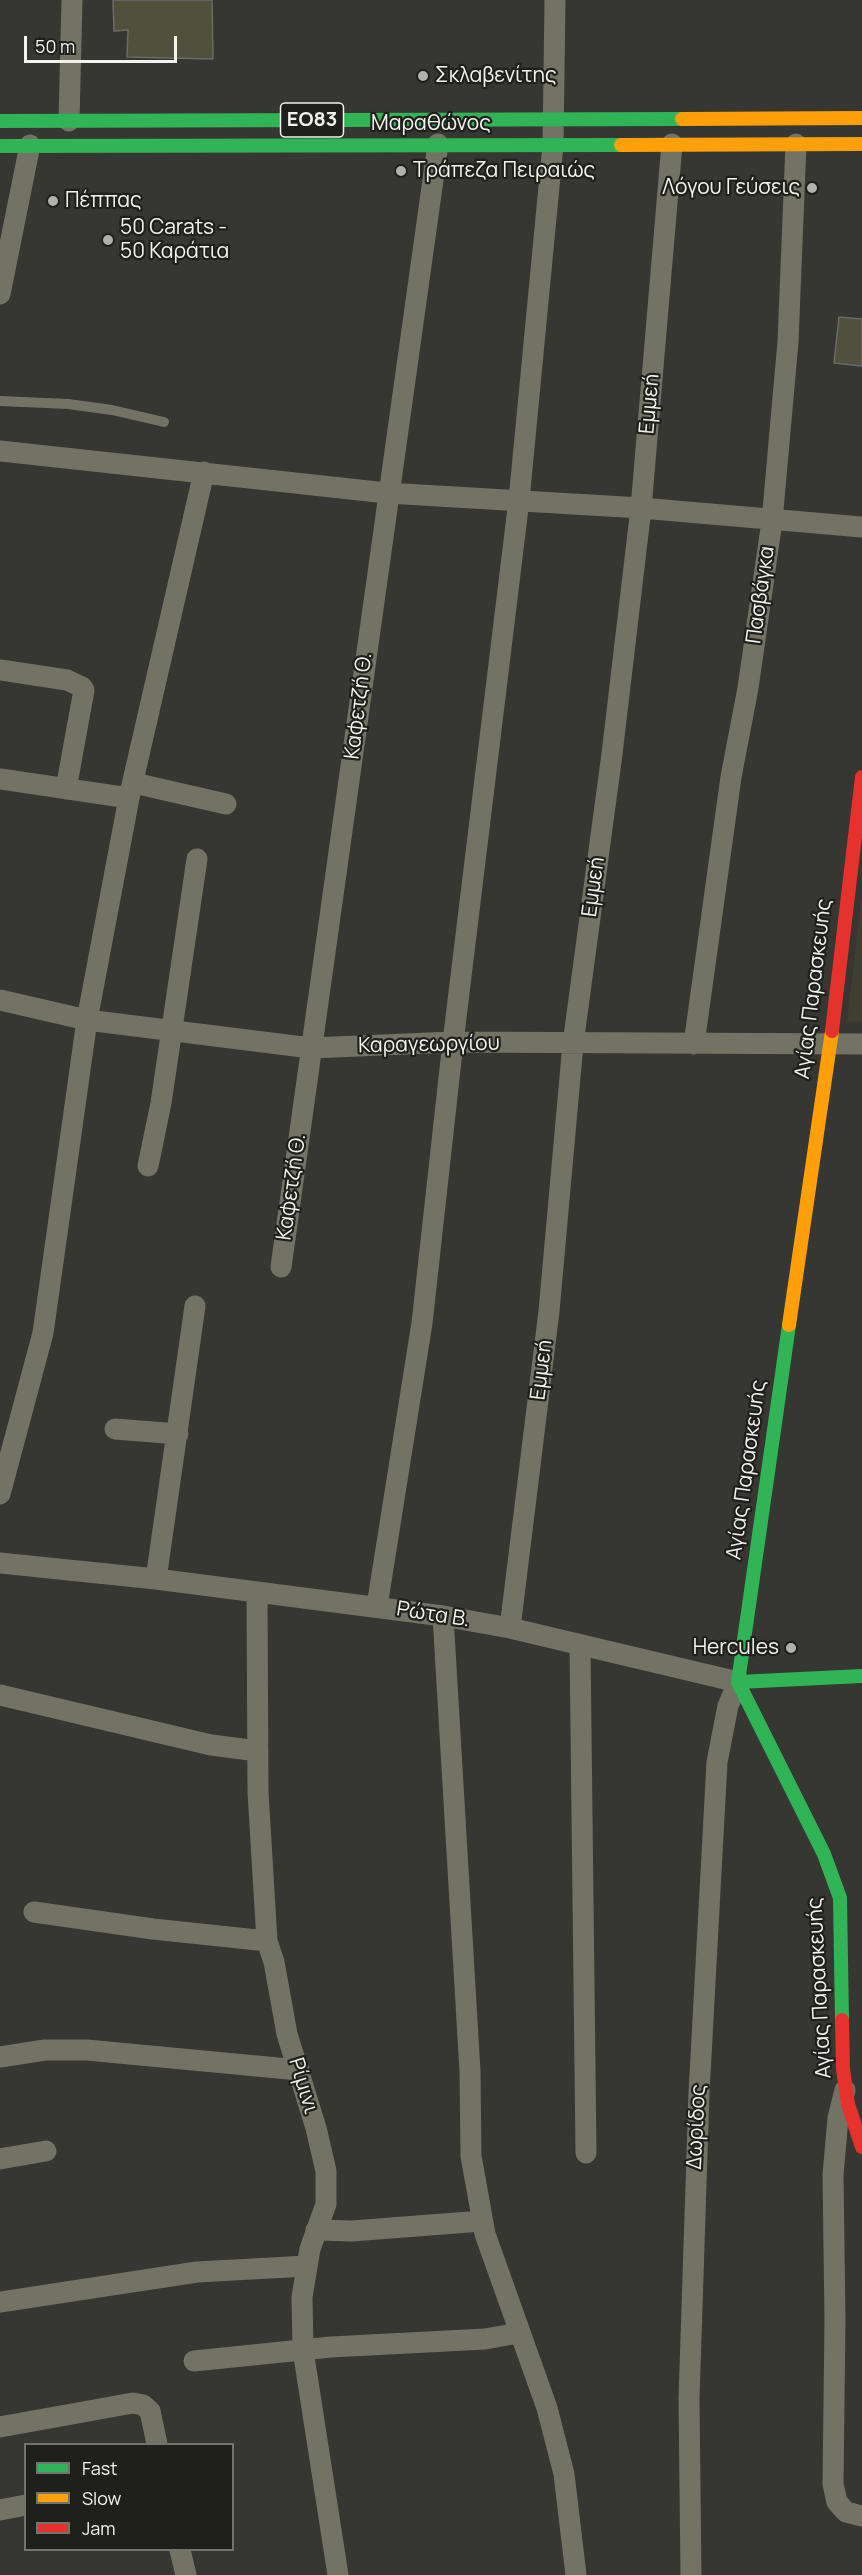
<!DOCTYPE html>
<html>
<head>
<meta charset="utf-8">
<style>
	body { margin:0 }
	#map { position:relative; width:862px; height:2575px; overflow:hidden; background:#363632; font-family:Manrope,sans-serif }
	canvas { display:block }
	.legend { position:absolute; left:24px; top:2443px; width:210px; height:108px; box-sizing:border-box; background:#1f1f1b; border:2px solid #74746f; margin:0; padding:8px 10px; list-style:none; font-size:18px; color:#f3f3ee }
	.legend li { display:flex; align-items:center; gap:12px; height:30px }
	.legend b { width:30px; border:2px solid #74746f }
	.scale { position:absolute; left:24px; top:36px; width:153px; height:27px; box-sizing:border-box; border:3px solid #f3f3ee; border-top:0; padding-left:8px; font-size:18px; line-height:21px; white-space:nowrap; color:#f3f3ee; -webkit-text-stroke:4px #1f1f1b; paint-order:stroke }
</style>
</head>
<body>
<div id="map">
<canvas width="862" height="2575"></canvas>
<ul class="legend">
<li><b style="height:8px;background:#30b455"></b>Fast</li>
<li><b style="height:8px;background:#ff9f0a"></b>Slow</li>
<li><b style="height:8px;background:#e5322d"></b>Jam</li>
</ul>
<div class="scale">50 m</div>
</div>
<script>
const c = document.querySelector('canvas').getContext('2d');
c.lineJoin = 'round';
function fill(path, color) { c.fillStyle = color; c.fill(path, 'evenodd'); }
const poly = rows => new Path2D(rows.map(r => 'M' + r).join(''));
function stroke(path, color, width, dash) { c.strokeStyle = color; c.lineWidth = width; c.lineCap = dash ? 'butt' : 'round'; c.setLineDash(dash || []); c.stroke(path); }
function label(font, color, halo, rows, align = 'center') {
  c.font = font + ' Manrope,sans-serif'; c.lineWidth = 4.5; c.setLineDash([]); c.textBaseline = 'middle'; c.strokeStyle = halo; c.fillStyle = color; for (const [text, x, y, turn = 0] of rows) {
    c.save(); c.translate(x, y); c.rotate((+turn || 0) * Math.PI / 180); c.textAlign = isNaN(turn) ? turn : align; if (halo) c.strokeText(text, 0, 0); c.fillText(text, 0, 0); c.restore();
  }
}
fill(poly([
	[862,894,862,1022,847,1022]
]), '#3f3f31');
const building = poly([
	[113,0,212,0,213,59,127,57,128,30,114,31,113,0],
	[839,317,862,319,862,366,834,363,839,317]
]);
fill(building, '#50503d');
stroke(building, '#6b6b67', 1.5);
stroke(poly([
	[0,401,68,404,112,410,164,422]
]), '#727265', 10);
stroke(poly([
	[69,121,72,0],
	[0,294,30,145],
	[0,451,387,493,641,508,862,527],
	[0,670,67,680,82,687,84,690,66,789],
	[0,779,129,798],
	[134,783,226,804],
	[0,1000,87,1020,311,1048,453,1042,862,1044],
	[694,1044,731,777,748,688,772,521,788,342,796,144],
	[148,1166,161,1103,197,859],
	[281,1267,438,144],
	[115,1429,178,1434],
	[0,1494,43,1333,87,1020,129,798,204,472],
	[0,1563,156,1579,443,1616,510,1628,738,1682,728,1706,717,1762,699,2093,689,2399,691,2575],
	[156,1579,195,1306],
	[257,1593,258,1792,267,1941,274,1962,287,2034,316,2128,326,2171,326,2204,310,2249,302,2297,303,2350,338,2575],
	[377,1606,422,1323,453,1042,519,500,553,145,555,0],
	[443,1616,470,2071,471,2156,485,2234,547,2408,564,2474,576,2575],
	[510,1628,549,1311,573,1044,612,754,641,508,672,144],
	[580,1645,586,2153],
	[0,1695,211,1745,258,1751],
	[34,1912,153,1929,267,1941],
	[0,2057,45,2050,87,2050,299,2070],
	[845,2090,838,2118,833,2175,835,2319,833,2484,837,2502,846,2512,862,2516],
	[0,2159,46,2151],
	[316,2230,352,2231,482,2221],
	[0,2302,197,2272,307,2266],
	[194,2361,331,2347,485,2339,519,2333],
	[0,2427,133,2403,143,2405,150,2411,157,2444],
	[0,2510,26,2505],
	[180,2550,186,2575]
]), '#727265', 21);
stroke(poly([
	[0,121,682,119],
	[0,146,621,145],
	[789,1325,738,1682,824,1854,840,1898,842,2020],
	[738,1682,862,1676]
]), '#30b455', 14);
stroke(poly([
	[682,119,862,118],
	[621,145,862,144],
	[789,1325,832,1031]
]), '#ff9f0a', 14);
stroke(poly([
	[832,1031,862,777],
	[842,2020,843,2069,848,2104,862,2147]
]), '#e5322d', 14);
for (const [x, y, r, color] of [
	[423,76,6,"#b1b1ac"],
	[401,171,6,"#b1b1ac"],
	[812,188,6,"#b1b1ac"],
	[53,201,6,"#b1b1ac"],
	[108,240,6,"#b1b1ac"],
	[791,1648,6,"#b1b1ac"]
]) { const dot = new Path2D(); dot.arc(x, y, r, 0, 2 * Math.PI); c.fillStyle = color; c.fill(dot); stroke(dot, '#1f1f1b', 2); }
for (const [x, y, w] of [
	[312,120,63]
]) { const box = new Path2D(); box.roundRect(x - w / 2, y - 17, w, 34, 4.5); c.fillStyle = '#1f1f1b'; c.fill(box); stroke(box, '#f3f3ee', 1.5); }
label('bold 20px', '#f3f3ee', null, [
	["ΕΟ83",312,120]
]);
label('21px', '#f3f3ee', '#1f1f1b', [
	["Σκλαβενίτης",435,76],
	["Τράπεζα Πειραιώς",413,171],
	["Λόγου Γεύσεις",800,188,"right"],
	["Πέππας",65,201],
	["50 Carats -",120,228],
	["50 Καράτια",120,252],
	["Hercules",779,1648,"right"]
], 'left');
label('21px', '#f3f3ee', '#1f1f1b', [
	["Μαραθώνος",431,124],
	["Εμμεή",650,404,-85],
	["Πασβάγκα",761,595,-82],
	["Καφετζή Θ.",359,706,-83],
	["Εμμεή",594,887,-82],
	["Αγίας Παρασκευής",814,989,-83],
	["Καραγεωργίου",429,1045,-1],
	["Καφετζή Θ.",292,1187,-82],
	["Εμμεή",542,1370,-83],
	["Αγίας Παρασκευής",747,1470,-82],
	["Ρώτα Β.",433,1615,9],
	["Αγίας Παρασκευής",820,1988,-93],
	["Ρίμινι",303,2086,73],
	["Δωρίδος",697,2127,-87]
]);
</script>
</body>
</html>
